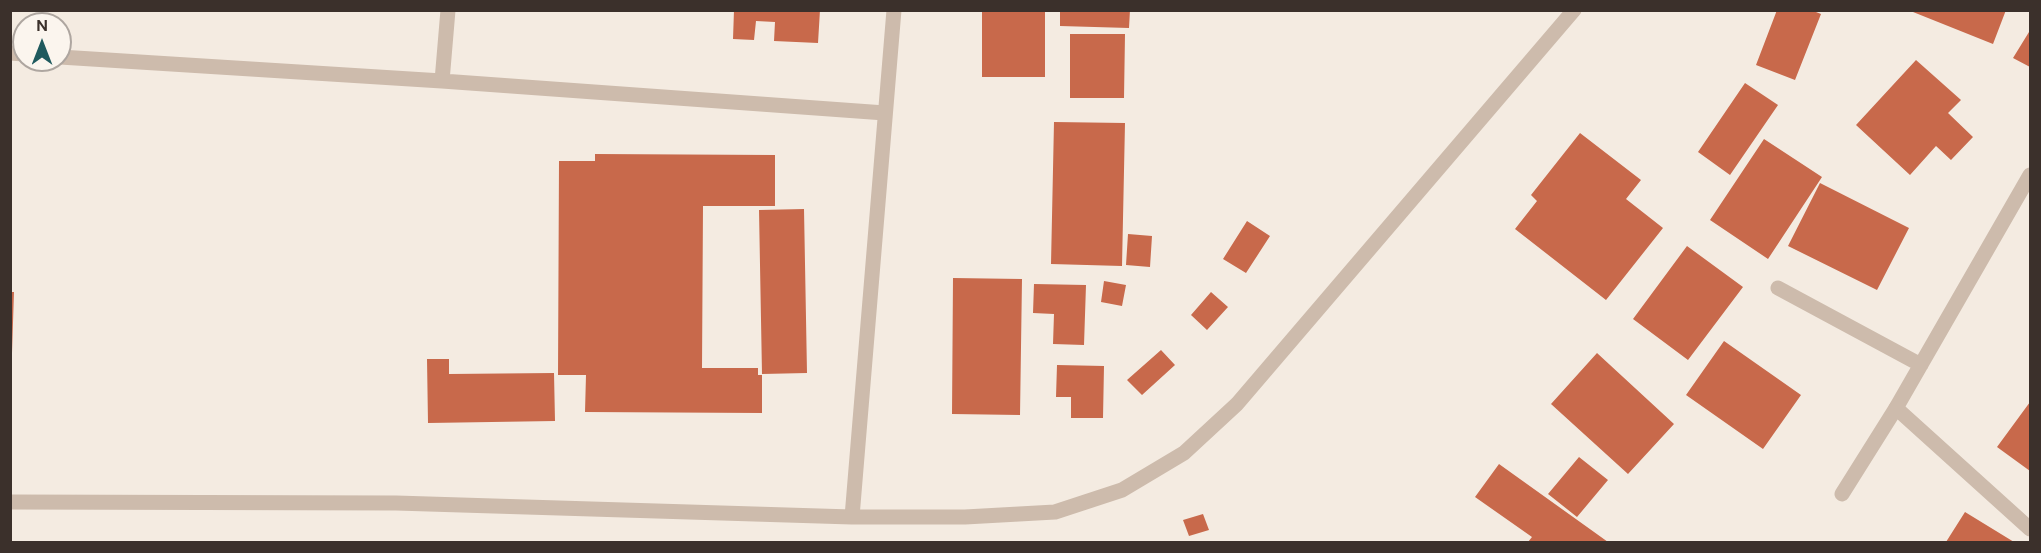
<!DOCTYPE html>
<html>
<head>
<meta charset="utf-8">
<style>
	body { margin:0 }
	#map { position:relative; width:2041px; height:553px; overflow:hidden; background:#f4ebe1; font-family:"DM Sans",sans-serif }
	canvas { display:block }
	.frame { position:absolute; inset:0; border:12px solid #3b302b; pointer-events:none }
	.north { position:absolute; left:12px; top:12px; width:60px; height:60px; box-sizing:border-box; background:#fbf5ee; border:2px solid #aea6a0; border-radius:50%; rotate:0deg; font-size:16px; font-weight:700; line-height:24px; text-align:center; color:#3b302b }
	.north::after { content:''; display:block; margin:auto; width:21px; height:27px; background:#1f5a5e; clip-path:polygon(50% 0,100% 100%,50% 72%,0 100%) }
</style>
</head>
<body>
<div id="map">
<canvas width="2041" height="553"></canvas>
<div class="frame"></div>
<div class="north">N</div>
</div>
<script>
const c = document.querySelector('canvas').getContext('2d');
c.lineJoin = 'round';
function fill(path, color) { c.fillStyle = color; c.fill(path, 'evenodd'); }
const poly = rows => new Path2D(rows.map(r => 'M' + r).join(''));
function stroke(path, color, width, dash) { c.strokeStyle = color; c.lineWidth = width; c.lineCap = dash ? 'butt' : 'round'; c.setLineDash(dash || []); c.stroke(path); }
fill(poly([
	[734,10,820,10,818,43,774,41,775,22,756,21,754,40,733,39],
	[982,10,1045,10,1045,77,982,77],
	[1060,10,1130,10,1129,28,1060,26],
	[1777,10,1811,10,1821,14,1795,80,1756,65],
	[1908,10,2006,10,1993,44],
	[2029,32,2030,33,2030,67,2013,58],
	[1070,34,1125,34,1124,98,1070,98],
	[1916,60,1961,100,1948,113,1973,137,1951,160,1936,146,1910,175,1856,125],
	[1745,83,1778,105,1730,175,1698,152],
	[1054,122,1125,123,1122,266,1051,264],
	[1580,133,1641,180,1626,199,1663,228,1606,300,1515,229,1537,201,1531,195],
	[1764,139,1822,177,1768,259,1710,220],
	[595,154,775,155,775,206,703,206,702,368,758,368,758,375,762,375,762,413,585,412,586,375,558,375,559,161,595,161],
	[1820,183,1909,228,1877,290,1788,246],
	[804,209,807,373,762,374,759,210],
	[1247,221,1270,236,1246,273,1223,259],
	[1128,234,1152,236,1150,267,1126,265],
	[1687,246,1743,287,1688,360,1633,319],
	[953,278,1022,279,1020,415,952,414],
	[1104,281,1126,285,1122,306,1101,302],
	[1034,284,1086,285,1084,345,1053,344,1054,314,1033,313],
	[10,292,14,292,12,353,10,353],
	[1211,292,1228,307,1207,330,1191,315],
	[1724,341,1801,395,1763,449,1686,395],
	[1161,350,1175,365,1142,395,1127,380],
	[1597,353,1674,424,1628,474,1551,404],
	[427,359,449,359,449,374,554,373,555,421,428,423],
	[1057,365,1104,366,1103,418,1071,418,1071,397,1056,397],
	[2030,402,2030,471,1997,447],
	[1579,457,1608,480,1577,517,1548,494],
	[1499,464,1608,542,1528,542,1532,537,1475,497],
	[1965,512,2014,542,1946,542],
	[1203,514,1209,530,1189,536,1183,520]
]), '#c8694b');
stroke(poly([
	[1896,408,2030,529]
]), '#cdbbac', 15);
stroke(poly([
	[10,53,24,54],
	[60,57,442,81,885,113],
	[442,81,448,10],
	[1778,288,1921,365],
	[1842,494,1896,408,2030,175],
	[10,502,396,503,852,517,965,517,1055,512,1122,490,1184,453,1237,404,1574,10],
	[852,517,894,10]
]), '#cdbbac', 15);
</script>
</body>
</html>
